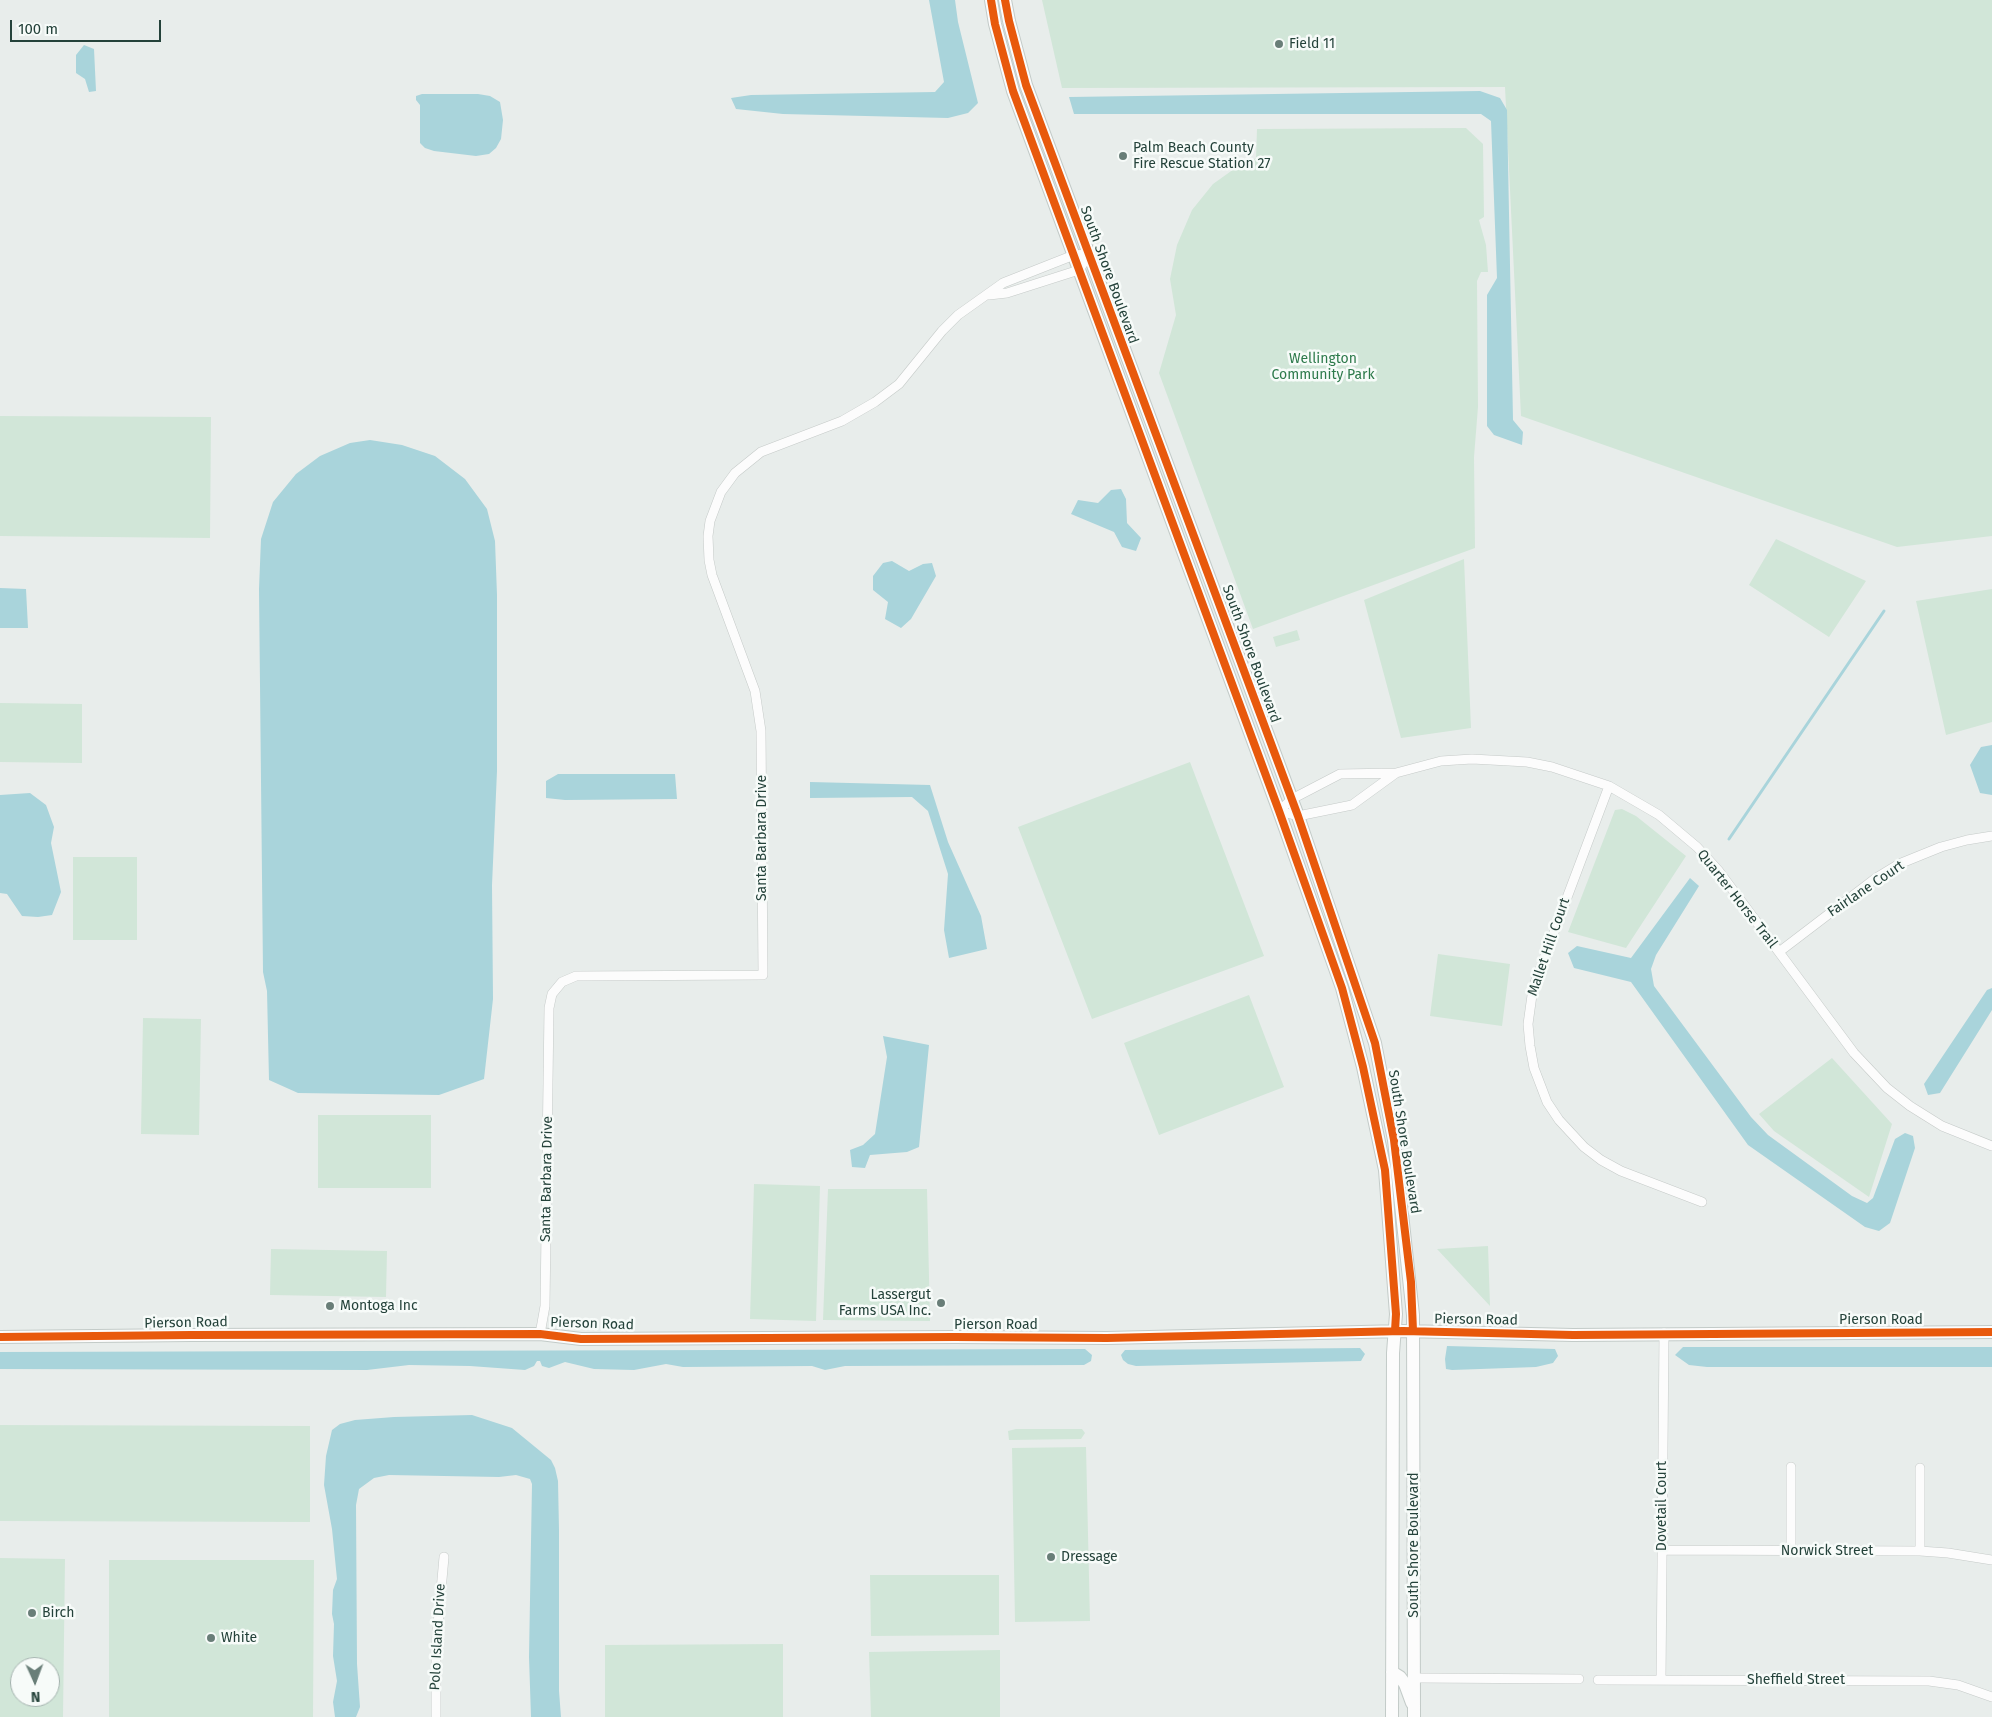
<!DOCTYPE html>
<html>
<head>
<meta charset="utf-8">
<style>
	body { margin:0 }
	#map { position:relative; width:1992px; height:1717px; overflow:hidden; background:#e8edeb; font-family:"Fira Sans",sans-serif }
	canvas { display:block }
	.north { position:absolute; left:10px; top:1657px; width:50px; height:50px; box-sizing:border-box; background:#f7fbf9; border:1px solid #a3b1ad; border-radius:50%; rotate:178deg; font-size:14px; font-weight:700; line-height:20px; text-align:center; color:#24423a }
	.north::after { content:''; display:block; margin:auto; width:18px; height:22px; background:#697e78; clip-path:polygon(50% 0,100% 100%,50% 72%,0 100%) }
	.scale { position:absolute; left:10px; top:20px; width:151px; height:22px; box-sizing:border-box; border:2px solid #24423a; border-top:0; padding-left:6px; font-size:15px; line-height:18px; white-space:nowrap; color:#24423a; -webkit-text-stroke:4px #f7fbf9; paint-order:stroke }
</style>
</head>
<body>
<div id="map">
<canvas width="1992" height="1717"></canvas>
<div class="north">N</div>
<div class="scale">100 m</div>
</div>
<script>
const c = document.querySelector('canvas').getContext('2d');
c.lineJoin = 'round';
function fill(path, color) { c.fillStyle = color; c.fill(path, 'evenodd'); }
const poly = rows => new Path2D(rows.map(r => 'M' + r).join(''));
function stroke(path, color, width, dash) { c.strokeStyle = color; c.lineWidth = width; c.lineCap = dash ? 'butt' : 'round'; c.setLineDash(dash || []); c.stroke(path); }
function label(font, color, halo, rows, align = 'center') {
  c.font = font + ' "Fira Sans",sans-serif'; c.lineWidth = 5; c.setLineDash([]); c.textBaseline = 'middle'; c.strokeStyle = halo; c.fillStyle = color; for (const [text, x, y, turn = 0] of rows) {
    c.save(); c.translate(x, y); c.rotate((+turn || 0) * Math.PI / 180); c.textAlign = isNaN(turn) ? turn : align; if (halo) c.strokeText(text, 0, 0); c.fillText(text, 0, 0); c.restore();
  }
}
fill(poly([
	[1042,0,1992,0,1992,536,1897,547,1521,416,1505,87,1062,88],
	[1466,128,1483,144,1484,217,1479,220,1486,245,1488,272,1481,272,1477,281,1478,407,1474,457,1475,548,1253,629,1159,373,1176,315,1170,279,1177,245,1192,210,1213,184,1234,169,1256,158,1257,129],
	[0,416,211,417,210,538,0,536],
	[1776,539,1866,581,1829,637,1749,585],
	[1464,559,1471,728,1401,738,1364,600],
	[1992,589,1992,722,1946,735,1916,601],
	[1297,630,1300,640,1276,647,1273,637],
	[0,703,82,704,82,763,0,762],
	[1190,762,1264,956,1092,1019,1018,827],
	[1622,809,1636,816,1686,856,1626,948,1568,932,1615,810],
	[73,857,137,857,137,940,73,940],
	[1438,954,1510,964,1502,1026,1430,1016],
	[1249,995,1284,1087,1159,1135,1124,1043],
	[143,1018,201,1019,199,1135,141,1134],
	[1832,1058,1892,1124,1869,1197,1774,1131,1759,1114],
	[318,1115,431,1115,431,1188,318,1188],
	[754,1184,820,1186,816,1321,750,1319],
	[828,1189,927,1189,930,1321,823,1320],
	[1488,1246,1490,1306,1437,1249],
	[271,1249,387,1251,386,1297,270,1295],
	[0,1425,310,1426,310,1522,0,1521],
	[1016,1429,1082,1429,1085,1433,1081,1439,1009,1440,1008,1431],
	[1086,1447,1090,1621,1015,1622,1012,1448],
	[0,1558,65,1559,63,1717,0,1717],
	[20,1667,50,1667,50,1697,20,1697],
	[109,1560,314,1560,313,1717,109,1717],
	[870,1575,999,1575,999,1635,871,1636],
	[783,1644,783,1717,605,1717,605,1645],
	[1000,1650,1000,1717,871,1717,869,1652]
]), '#d1e6d8');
fill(poly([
	[929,0,955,0,958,22,978,103,968,113,948,118,783,114,736,109,731,98,751,95,935,92,944,82],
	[84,45,94,49,96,91,89,92,85,79,76,73,76,55],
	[1480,91,1500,98,1507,110,1513,420,1523,432,1522,445,1494,435,1487,426,1487,295,1497,278,1491,121,1481,114,1074,114,1069,97],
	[422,94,478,94,490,96,500,102,503,120,501,139,496,148,489,154,476,156,434,151,425,148,420,143,420,105,416,100,416,96],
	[370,440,402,445,435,456,465,479,487,509,495,541,497,595,497,771,492,885,493,999,484,1079,439,1095,298,1093,269,1080,267,991,263,972,259,589,261,539,273,502,296,474,320,456,350,443],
	[1121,489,1126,499,1127,523,1141,538,1136,551,1122,547,1114,532,1071,514,1078,500,1098,503,1111,490],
	[892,561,909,571,923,564,932,563,936,576,911,619,901,628,885,619,888,602,873,590,873,576,883,563],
	[0,588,26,589,28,628,0,628],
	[1992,745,1992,795,1980,793,1970,765,1981,747],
	[558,774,675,774,677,799,565,800,546,798,546,781],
	[810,782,930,785,948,842,981,916,987,949,949,958,944,930,948,874,928,811,912,797,810,798],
	[30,793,46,805,54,827,51,843,61,892,52,915,38,917,22,916,7,894,0,893,0,795],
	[1690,878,1699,886,1656,955,1651,969,1654,986,1751,1117,1768,1135,1852,1196,1867,1203,1873,1198,1895,1139,1905,1133,1913,1136,1915,1148,1890,1223,1879,1231,1865,1227,1748,1145,1631,982,1574,968,1568,953,1577,946,1631,958],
	[1992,988,1992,1010,1940,1093,1928,1095,1924,1084,1987,990],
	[883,1036,929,1045,919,1147,907,1152,870,1155,865,1168,852,1167,850,1150,863,1145,875,1134,887,1057],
	[1447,1346,1555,1349,1558,1356,1553,1363,1536,1367,1452,1370,1446,1369,1445,1359],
	[1683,1347,1992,1347,1992,1367,1707,1367,1689,1365,1675,1355],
	[1360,1348,1365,1354,1361,1361,1136,1366,1128,1364,1123,1360,1121,1355,1125,1350],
	[1085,1349,1092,1355,1091,1361,1084,1365,845,1366,825,1370,812,1366,683,1367,666,1364,634,1370,594,1369,565,1362,549,1368,542,1366,540,1361,537,1361,534,1366,525,1370,470,1366,409,1365,367,1370,0,1369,0,1352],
	[472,1415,512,1428,551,1460,555,1468,558,1481,559,1530,559,1691,561,1717,531,1717,529,1657,532,1484,530,1479,516,1475,499,1477,389,1475,374,1478,359,1489,356,1505,357,1664,360,1707,356,1717,335,1717,333,1702,337,1681,333,1656,334,1624,332,1614,333,1590,337,1579,332,1529,324,1485,326,1456,332,1430,340,1424,355,1420,394,1417]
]), '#a9d4db');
stroke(poly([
	[1729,839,1884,611]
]), '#a9d4db', 3);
const street = poly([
	[989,295,1007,293,1079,270,1089,254],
	[1609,786,1533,988,1528,1024,1530,1046,1534,1068,1547,1102,1559,1120,1584,1147,1601,1160,1621,1171,1702,1202],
	[1279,811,1292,799,1340,774,1396,773,1441,761,1472,759,1527,762,1552,767,1609,786,1659,815,1697,847,1718,870,1854,1053,1887,1088,1910,1106,1942,1126,1992,1146],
	[1279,811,1298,816,1352,805,1396,773],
	[1779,952,1876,878,1899,864,1941,847,1967,840,1992,836],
	[540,1334,545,1306,549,1008,552,994,562,982,576,976,763,975,761,731,755,691,712,575,709,560,708,536,710,521,721,492,735,473,761,452,842,421,875,402,899,384,942,331,958,315,1003,283,1074,255,1089,254],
	[1662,1550,1920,1551,1948,1553,1992,1560],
	[1791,1551,1791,1467],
	[1920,1551,1920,1468],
	[1415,1678,1579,1679],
	[1598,1680,1929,1681,1958,1685,1992,1697],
	[1661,1680,1664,1333],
	[436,1717,436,1647,444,1557]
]);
const secondary = poly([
	[991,0,995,24,1013,91,1279,811,1342,988,1363,1067,1385,1170,1396,1314,1393,1353,1392,1717],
	[1005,0,1009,21,1026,85,1298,816,1375,1043,1394,1140,1413,1315,1414,1717],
	[0,1337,191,1335,540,1334,581,1339,954,1337,1107,1338,1403,1331,1573,1335,1992,1332],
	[1392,1672,1400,1677,1405,1684,1412,1703]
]);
stroke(street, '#c5cac8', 10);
stroke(secondary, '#c3cbc8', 14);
stroke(street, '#fcfcfc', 9);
stroke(secondary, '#fcfcfc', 12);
stroke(poly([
	[991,0,995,24,1013,91,1279,811,1342,988,1363,1067,1385,1170,1396,1314,1395,1331],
	[1005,0,1009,21,1026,85,1298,816,1375,1043,1394,1140,1411,1282,1413,1331],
	[0,1337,191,1335,540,1334,581,1339,954,1337,1107,1338,1403,1331,1573,1335,1992,1332]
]), '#e8590c', 8);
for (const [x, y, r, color] of [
	[1279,44,5,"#697e78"],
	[1123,156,5,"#697e78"],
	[941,1303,5,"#697e78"],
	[330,1306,5,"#697e78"],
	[1051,1557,5,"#697e78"],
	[32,1613,5,"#697e78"],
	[211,1638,5,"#697e78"]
]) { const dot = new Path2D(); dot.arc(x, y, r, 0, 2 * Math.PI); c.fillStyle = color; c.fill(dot); stroke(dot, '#f7fbf9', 2); }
label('14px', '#24423a', '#f7fbf9', [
	["Field 11",1289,44],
	["Palm Beach County",1133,148],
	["Fire Rescue Station 27",1133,164],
	["Lassergut",931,1295,"right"],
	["Farms USA Inc.",931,1311,"right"],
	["Montoga Inc",340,1306],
	["Dressage",1061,1557],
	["Birch",42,1613],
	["White",221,1638]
], 'left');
label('14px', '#24423a', '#f7fbf9', [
	["South Shore Boulevard",1109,275,70],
	["South Shore Boulevard",1251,654,70],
	["Santa Barbara Drive",762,838,-90],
	["Fairlane Court",1866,889,-34],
	["Quarter Horse Trail",1737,899,52],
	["Mallet Hill Court",1549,947,-71],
	["South Shore Boulevard",1404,1142,81],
	["Santa Barbara Drive",547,1179,-89],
	["Pierson Road",1476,1320,1],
	["Pierson Road",1881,1320],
	["Pierson Road",186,1323,-1],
	["Pierson Road",592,1324,2],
	["Pierson Road",996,1325],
	["Dovetail Court",1662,1506,-90],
	["South Shore Boulevard",1414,1545,-90],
	["Norwick Street",1827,1551],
	["Polo Island Drive",438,1637,-87],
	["Sheffield Street",1796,1680]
]);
label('14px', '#2d7a4b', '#f7fbf9', [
	["Wellington",1323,359],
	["Community Park",1323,375]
]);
</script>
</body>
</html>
